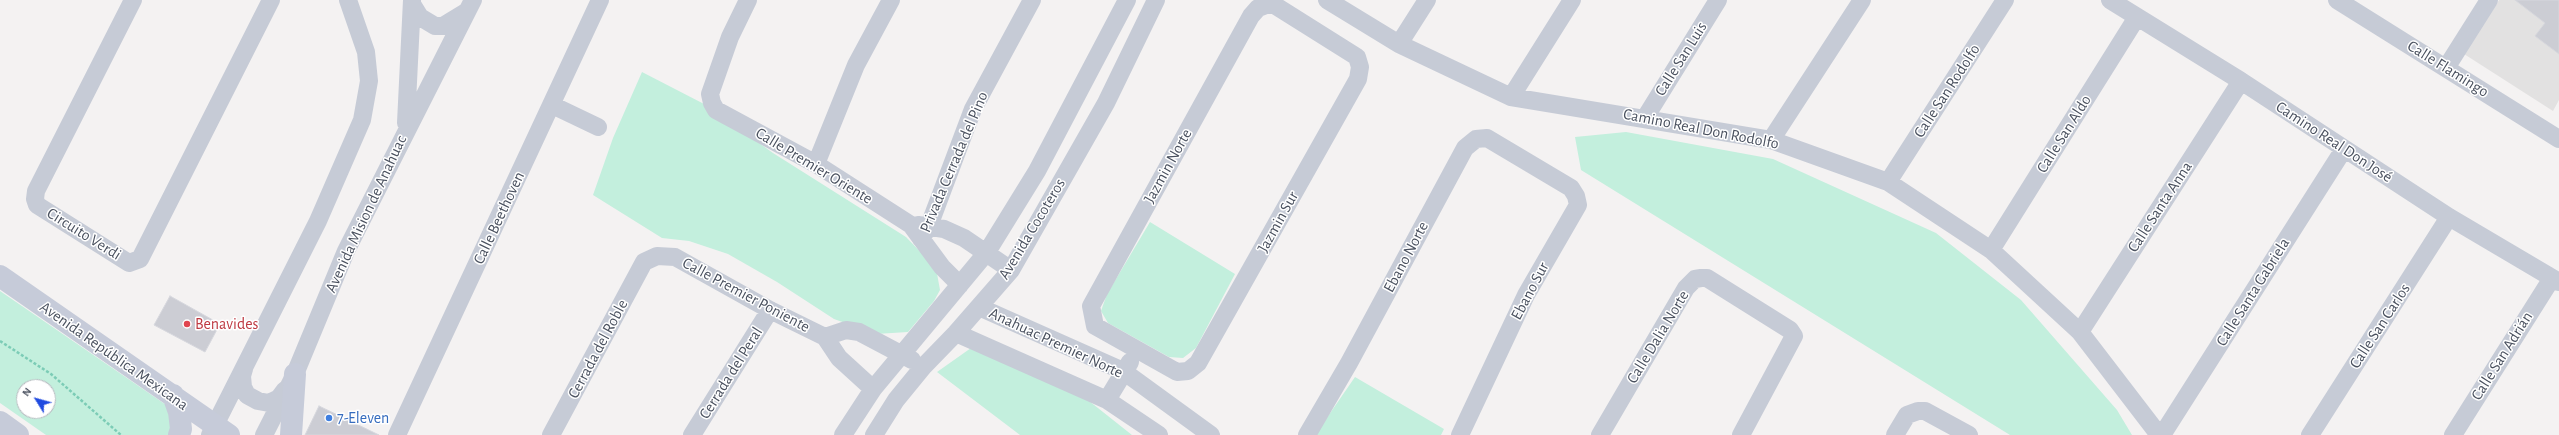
<!DOCTYPE html>
<html>
<head>
<meta charset="utf-8">
<style>
	body { margin:0 }
	#map { position:relative; width:2559px; height:435px; overflow:hidden; background:#f4f2f2; font-family:"Alegreya Sans",sans-serif }
	canvas { display:block }
	.north { position:absolute; left:16px; top:379px; width:40px; height:40px; box-sizing:border-box; background:#fff; border:1px solid #b7b9bf; border-radius:50%; rotate:307deg; font-size:11px; font-weight:700; line-height:16px; text-align:center; color:#4a515f }
	.north::after { content:''; display:block; margin:auto; width:14px; height:18px; background:#204be0; clip-path:polygon(50% 0,100% 100%,50% 72%,0 100%) }
</style>
</head>
<body>
<div id="map">
<canvas width="2559" height="435"></canvas>
<div class="north">N</div>
</div>
<script>
const c = document.querySelector('canvas').getContext('2d');
c.lineJoin = 'round';
function fill(path, color) { c.fillStyle = color; c.fill(path, 'evenodd'); }
const poly = rows => new Path2D(rows.map(r => 'M' + r).join(''));
function stroke(path, color, width, dash) { c.strokeStyle = color; c.lineWidth = width; c.lineCap = dash ? 'butt' : 'round'; c.setLineDash(dash || []); c.stroke(path); }
function label(font, color, halo, rows, align = 'center') {
  c.font = font + ' "Alegreya Sans",sans-serif'; c.lineWidth = 3; c.setLineDash([]); c.textBaseline = 'middle'; c.strokeStyle = halo; c.fillStyle = color; for (const [text, x, y, turn = 0] of rows) {
    c.save(); c.translate(x, y); c.rotate((+turn || 0) * Math.PI / 180); c.textAlign = isNaN(turn) ? turn : align; if (halo) c.strokeText(text, 0, 0); c.fillText(text, 0, 0); c.restore();
  }
}
fill(poly([
	[2499,0,2559,0,2559,100,2553,111,2464,54]
]), '#e2e1e1');
fill(poly([
	[642,72,706,105,773,153,906,237,936,268,940,290,934,301,908,332,876,334,834,319,777,282,728,254,689,241,662,238,593,195,613,138],
	[1626,132,1773,159,1936,233,2021,300,2117,410,2132,435,2010,435,1581,170,1575,137],
	[1150,222,1235,274,1196,348,1183,358,1169,357,1108,323,1101,311,1107,294],
	[0,291,175,411,171,435,46,435,0,403],
	[24,387,48,387,48,411,24,411],
	[971,348,1079,393,1132,435,1020,435,937,372],
	[1355,377,1444,429,1441,435,1315,435]
]), '#c3efdd');
const building = poly([
	[2515,0,2559,0,2559,54,2535,36,2545,23,2515,0],
	[170,296,220,324,205,352,154,325,170,296],
	[319,406,379,435,305,435,319,406]
]);
fill(building, '#cccdd4');
stroke(building, '#d6d7dd', 1);
stroke(poly([
	[0,341,51,374,121,435]
]), '#7cccb6', 2.5, [3, 2]);
stroke(poly([
	[133,0,36,191,35,199,37,205,129,263,140,259,271,0],
	[748,0,730,37,710,94,712,103,716,110,816,164,911,225,942,267,960,285],
	[1327,0,1399,44,1511,97,1771,140,1888,182,1991,250,2080,332,2159,435],
	[2110,0,2241,81,2449,217,2559,282],
	[2337,0,2559,139],
	[1271,3,1357,57,1360,67,1358,79,1198,363,1188,371,1177,372,1095,326,1091,306,1251,16,1258,8,1271,3],
	[412,4,420,17,435,26,443,26,466,12],
	[1399,44,1427,0],
	[2446,68,2489,0],
	[1511,97,1572,0],
	[552,105,598,127],
	[1645,118,1718,0],
	[406,123,412,0],
	[1771,140,1862,0],
	[816,164,856,65,891,0],
	[1888,182,2005,0],
	[918,225,944,229,964,238,1011,270],
	[921,239,929,226,973,109,1032,0],
	[1991,250,2137,17],
	[979,307,1123,371,1211,435],
	[2080,332,2241,81],
	[956,333,1107,400,1159,435],
	[825,337,846,330,859,332,912,360],
	[244,369,242,376,243,387,247,395,258,401,269,403,279,398,285,390],
	[1107,400,1130,362],
	[210,435,318,221,362,120,369,81,366,52,348,0],
	[264,435,295,374,346,251,473,0],
	[397,435,600,0],
	[551,435,644,262,657,256,675,257,770,310,825,337,839,358,873,389],
	[692,435,770,310],
	[843,435,873,389,987,252,1037,171,1127,0],
	[874,435,896,400,923,367,956,333,1011,270,1106,103,1156,0],
	[1307,435,1349,363,1465,148,1476,139,1487,138,1571,188,1576,196,1578,205,1526,295,1460,435],
	[1600,435,1686,288,1695,279,1701,278,1707,278,1790,330,1794,336,1741,435],
	[1895,435,1907,415,1918,411,1925,411,1969,435],
	[2162,435,2344,149],
	[2310,435,2449,217],
	[2453,435,2552,278]
]), '#c6cbd6', 18);
stroke(poly([
	[0,276,229,435],
	[173,395,179,412,181,429,179,435],
	[0,422,18,435],
	[291,435,295,374]
]), '#c6cbd9', 22);
for (const [x, y, r, color] of [
	[187,324,4,"#e0444e"],
	[329,418,4,"#3f7fe0"]
]) { const dot = new Path2D(); dot.arc(x, y, r, 0, 2 * Math.PI); c.fillStyle = color; c.fill(dot); stroke(dot, '#fff', 1.5); }
label('16px', '#4a515f', '#fff', [
	["Calle San Luis",1681,59,-58],
	["Calle Flamingo",2448,69,32],
	["Calle San Rodolfo",1947,91,-57],
	["Camino Real Don Rodolfo",1701,129,11],
	["Calle San Aldo",2064,134,-58],
	["Camino Real Don José",2334,142,33],
	["Privada Cerrada del Pino",954,162,-67],
	["Calle Premier Oriente",814,166,31],
	["Jazmin Norte",1168,166,-61],
	["Calle Santa Anna",2160,207,-57],
	["Avenida Mision de Anahuac",366,214,-65],
	["Calle Beethoven",499,218,-65],
	["Jazmin Sur",1278,222,-61],
	["Avenida Cocoteros",1032,229,-59],
	["Circuito Verdi",84,234,32],
	["Ebano Norte",1406,257,-62],
	["Ebano Sur",1530,291,-62],
	["Calle Santa Gabriela",2253,292,-58],
	["Calle Premier Poniente",746,295,28],
	["Calle San Carlos",2380,326,-57],
	["Calle Dalia Norte",1658,337,-59],
	["Anahuac Premier Norte",1056,343,25],
	["Cerrada del Roble",598,349,-62],
	["Avenida República Mexicana",114,356,35],
	["Calle San Adrián",2502,356,-58],
	["Cerrada del Peral",731,373,-58]
]);
label('16px', '#be3a42', '#fff', [
	["Benavides",195,324]
], 'left');
label('16px', '#366cbe', '#fff', [
	["7-Eleven",337,418]
], 'left');
</script>
</body>
</html>
